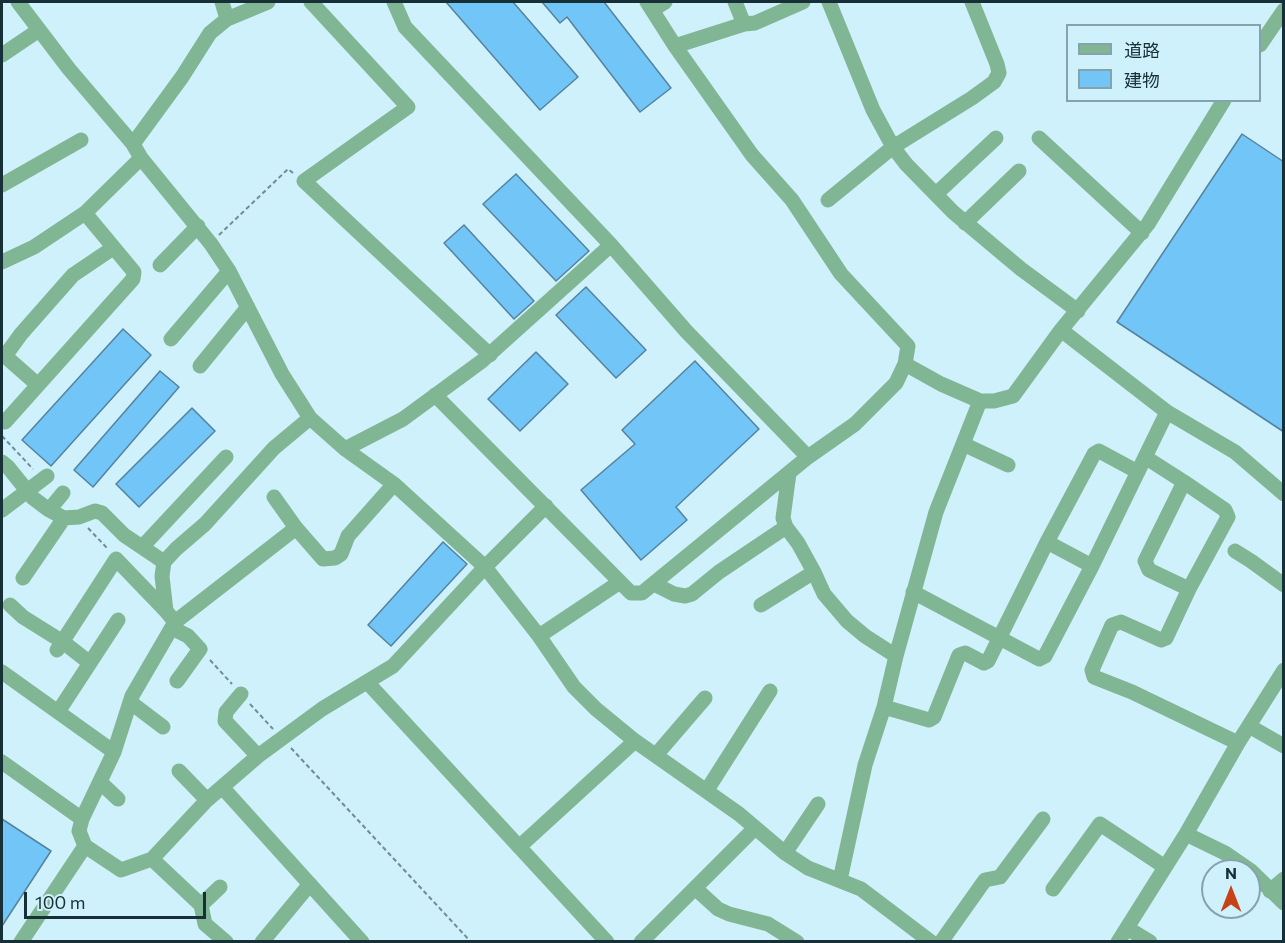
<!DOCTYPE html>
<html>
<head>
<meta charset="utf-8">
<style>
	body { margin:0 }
	#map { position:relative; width:1285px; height:943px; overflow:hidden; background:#cef1fb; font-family:Commissioner,"Noto Sans JP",sans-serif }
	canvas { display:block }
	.frame { position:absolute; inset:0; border:3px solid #172f36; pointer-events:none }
	.legend { position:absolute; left:1066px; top:24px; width:195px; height:78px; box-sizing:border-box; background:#cef1fb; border:2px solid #85a3ac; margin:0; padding:8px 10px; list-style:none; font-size:18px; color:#172f36 }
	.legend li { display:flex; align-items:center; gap:12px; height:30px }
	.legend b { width:30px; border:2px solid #85a3ac }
	.north { position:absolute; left:1201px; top:859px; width:60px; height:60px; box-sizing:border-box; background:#cef1fb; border:2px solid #85a3ac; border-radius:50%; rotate:0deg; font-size:16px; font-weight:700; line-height:24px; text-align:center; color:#172f36 }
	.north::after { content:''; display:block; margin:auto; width:21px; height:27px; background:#c94116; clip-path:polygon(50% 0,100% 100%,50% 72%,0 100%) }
	.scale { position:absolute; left:24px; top:892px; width:182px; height:27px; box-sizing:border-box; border:3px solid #172f36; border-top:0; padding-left:8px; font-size:18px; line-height:21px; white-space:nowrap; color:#172f36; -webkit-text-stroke:4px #cef1fb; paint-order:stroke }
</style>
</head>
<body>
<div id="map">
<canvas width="1285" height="943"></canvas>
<div class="frame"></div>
<ul class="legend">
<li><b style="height:8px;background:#80b694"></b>道路</li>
<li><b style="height:16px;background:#71c5f7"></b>建物</li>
</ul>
<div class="north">N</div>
<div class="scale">100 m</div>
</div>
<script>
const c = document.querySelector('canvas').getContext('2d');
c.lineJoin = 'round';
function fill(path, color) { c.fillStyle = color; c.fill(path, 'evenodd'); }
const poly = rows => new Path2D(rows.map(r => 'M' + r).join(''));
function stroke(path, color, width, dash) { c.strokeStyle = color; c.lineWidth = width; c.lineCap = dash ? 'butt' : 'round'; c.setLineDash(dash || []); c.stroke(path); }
const building = poly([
	[446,2,513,2,578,77,540,110,446,2],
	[542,2,604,2,671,88,640,112,567,17,560,23,542,2],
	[1242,134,1284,162,1284,432,1117,322,1242,134],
	[516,174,589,251,556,281,483,204,516,174],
	[464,225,534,301,514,319,444,243,464,225],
	[586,287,646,350,616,378,556,315,586,287],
	[123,329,151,355,51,466,22,440,123,329],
	[536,352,568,384,520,431,488,399,536,352],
	[695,361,759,429,676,507,687,520,641,560,581,490,635,444,622,430,695,361],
	[160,371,179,387,93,487,74,470,160,371],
	[192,408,215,431,139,507,116,484,192,408],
	[443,542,467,564,391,646,368,625,443,542],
	[2,819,51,851,2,926,2,819]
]);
fill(building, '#71c5f7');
stroke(building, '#55829d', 1.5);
stroke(poly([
	[219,235,288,169,293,173],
	[2,436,33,469],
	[88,528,107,548],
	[210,660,232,684],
	[250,704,273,729],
	[291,748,471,942]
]), '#708d95', 2, [4.5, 3]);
stroke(poly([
	[18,2,69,69,133,144,141,158,211,244,229,271,282,374,310,418,345,449,394,484,485,567,539,636,574,687,596,709,635,741,739,814,785,853,808,868,861,889,931,942],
	[311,2,408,107,304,181,490,355],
	[394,2,405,27,611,245,686,331,808,457],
	[735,2,744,24],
	[829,2,873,110,893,147,906,164,953,212,1021,269,1078,311],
	[652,10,665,2],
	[227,19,268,2],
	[1260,45,1284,10],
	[675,46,744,24,755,23,803,2],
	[2,55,39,30],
	[1039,138,1142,233],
	[133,144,182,77,210,33,227,19,222,2],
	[2,185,81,140],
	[936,194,996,138],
	[828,200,893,147,972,98,994,82,999,73,997,64,972,2],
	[965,223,1019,171],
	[2,262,34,247,85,213,141,158],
	[160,265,198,226],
	[1061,330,1167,412,1235,452,1284,494],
	[171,339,229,271],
	[905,364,941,384,980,401,994,401,1013,396,1061,330,1148,224,1224,100],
	[200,366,248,307],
	[38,385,5,356,21,334,73,275,113,248],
	[435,395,631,593,642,593,808,457,855,424,896,383,905,364,908,346,841,274,792,200,752,155,675,46,647,2],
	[5,422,133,279,134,272,85,213],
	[963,444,1008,465],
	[345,449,403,419,482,361,611,245],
	[1145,457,1184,482,1225,510,1228,517,1189,589,1149,570,1145,561,1184,482],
	[2,462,8,467,33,498,49,510,64,518,79,517,95,511,102,513,124,535,164,562],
	[789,473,783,518,786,527,798,543,814,572,824,594,847,621,865,636,896,656],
	[394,484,348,536,341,554,335,558,323,559,296,528,175,622,132,696,114,752,82,819,79,831,85,846,121,870,152,859,207,800,258,756,322,709,393,666,485,567,546,506],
	[274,497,296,528],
	[2,510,47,476],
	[49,510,63,493],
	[1047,542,1092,566],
	[143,546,226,457],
	[1235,551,1251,561,1284,585],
	[23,578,64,518],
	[654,584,674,594,685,596,692,594,719,572,786,527],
	[1189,589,1166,638,1161,640,1121,622,1112,625,1092,670,1094,677,1132,692,1238,743],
	[913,592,1039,659,1045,656,1092,566,1167,412],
	[10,605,23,617,63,642,90,663],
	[761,605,814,572],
	[175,622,166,611,162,576,164,562,176,549,205,524,274,448,310,418],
	[172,628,188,636,200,649,177,681],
	[539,636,620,582],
	[57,650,116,559,166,611],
	[2,672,114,752],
	[367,682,607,942],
	[241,694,226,712,225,721,258,756],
	[130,702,163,727],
	[884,707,929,720,934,717,959,655,965,653,984,663,988,661,1047,542,1094,454,1099,451,1138,472],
	[58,712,118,620],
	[1249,726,1284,746],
	[656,755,705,698],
	[2,762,82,819],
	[179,771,207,800],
	[101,783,118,799],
	[222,787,362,942],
	[707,790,770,691],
	[1186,834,1225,853,1251,871,1284,903],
	[519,847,635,741],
	[785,853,818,804],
	[152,859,201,905,205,924,226,942],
	[840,880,865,765,884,707,896,656,936,512,980,401],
	[696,889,718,909,729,914,768,924,797,942],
	[1053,889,1100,824,1165,867],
	[1270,891,1284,879],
	[201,905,220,887],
	[1127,928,1150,942],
	[21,942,85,846],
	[262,942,310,884],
	[641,942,755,828],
	[941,942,985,880,1000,877,1043,819],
	[1118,942,1186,834,1238,743,1284,670]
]), '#80b694', 15);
</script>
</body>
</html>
